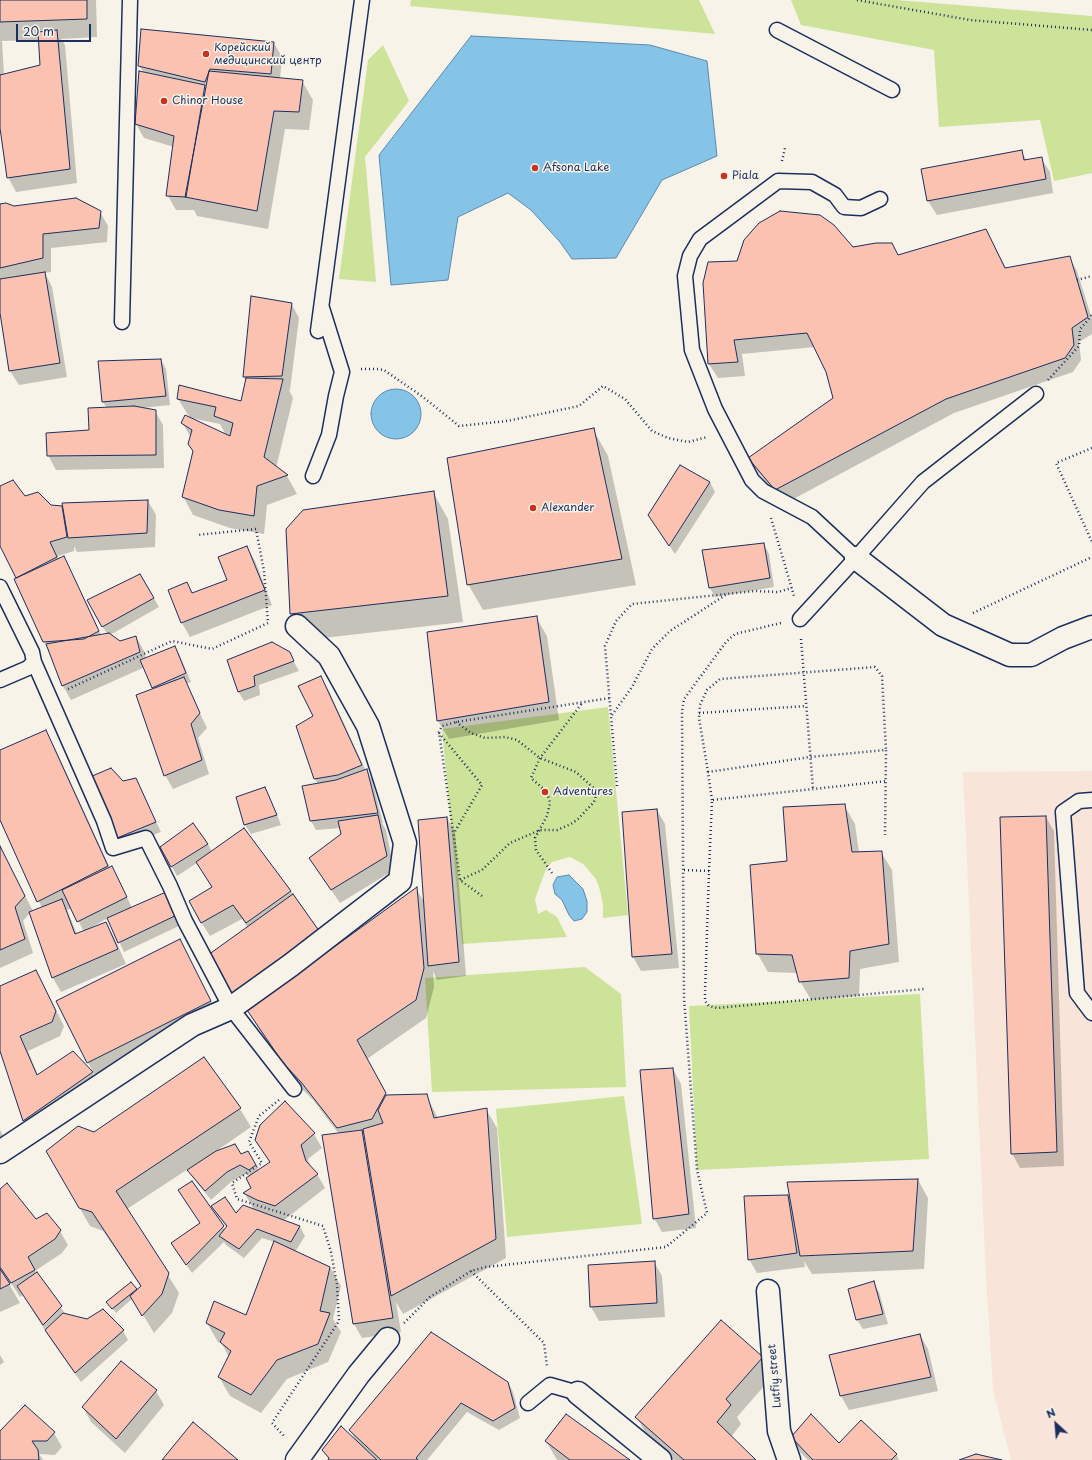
<!DOCTYPE html>
<html>
<head>
<meta charset="utf-8">
<style>
	body { margin:0 }
	#map { position:relative; width:1092px; height:1460px; overflow:hidden; background:#f7f3e8; font-family:"Playpen Sans",sans-serif }
	canvas { display:block }
	.north { position:absolute; left:1036px; top:1404px; width:40px; height:40px; -webkit-text-stroke:3px #f7f3e8; paint-order:stroke; rotate:334deg; font-size:11px; font-weight:700; line-height:16px; text-align:center; color:#1b2f5e }
	.north::after { content:''; display:block; margin:auto; width:14px; height:18px; background:#1b2f5e; clip-path:polygon(50% 0,100% 100%,50% 72%,0 100%) }
	.scale { position:absolute; left:16px; top:24px; width:75px; height:18px; box-sizing:border-box; border:2px solid #1b2f5e; border-top:0; padding-left:5px; font-size:12px; line-height:14px; white-space:nowrap; color:#1b2f5e; -webkit-text-stroke:3px #f7f3e8; paint-order:stroke }
</style>
</head>
<body>
<div id="map">
<canvas width="1092" height="1460"></canvas>
<div class="north">N</div>
<div class="scale">20 m</div>
</div>
<script>
const c = document.querySelector('canvas').getContext('2d');
c.lineJoin = 'round';
function fill(path, color) { c.fillStyle = color; c.fill(path, 'evenodd'); }
const poly = rows => new Path2D(rows.map(r => 'M' + r).join(''));
function stroke(path, color, width, dash) { c.strokeStyle = color; c.lineWidth = width; c.lineCap = dash ? 'butt' : 'round'; c.setLineDash(dash || []); c.stroke(path); }
function label(font, color, halo, rows, align = 'center') {
  c.font = font + ' "Playpen Sans",sans-serif'; c.lineWidth = 3; c.setLineDash([]); c.textBaseline = 'middle'; c.strokeStyle = halo; c.fillStyle = color; for (const [text, x, y, turn = 0] of rows) {
    c.save(); c.translate(x, y); c.rotate((+turn || 0) * Math.PI / 180); c.textAlign = isNaN(turn) ? turn : align; if (halo) c.strokeText(text, 0, 0); c.fillText(text, 0, 0); c.restore();
  }
}
fill(poly([
	[1092,771,1092,1460,1011,1460,993,1389,986,1277,963,772]
]), '#f8e4d8');
fill(poly([
	[411,0,699,0,715,34,410,6],
	[791,0,897,0,1092,16,1092,173,1054,181,1040,120,939,127,934,50,801,25],
	[383,45,409,101,365,157,376,282,339,279,368,60],
	[608,707,628,915,603,918,603,905,600,890,596,879,583,864,570,857,552,862,546,869,535,899,538,914,546,910,557,917,567,937,462,944,442,729],
	[585,967,621,994,626,1087,432,1092,425,978],
	[920,994,929,1159,697,1170,689,1006],
	[624,1096,642,1224,507,1237,496,1109]
]), '#cde399');
const water = poly([
	[471,36,650,45,707,61,717,156,662,180,616,258,572,259,560,242,531,210,508,193,458,217,448,280,391,285,379,155,471,36],
	'371 414a25 25 0 1 1 50 0a25 25 0 1 1-50 0Z',
	[569,875,583,889,587,901,587,912,582,919,574,921,569,915,562,900,555,894,553,885,557,877,569,875]
]);
fill(water, '#86c4e7');
stroke(water, '#5b88b0', 1);
fill(poly([
	[0,0,96,0,97,37,61,39,65,45,77,183,16,192,8,177,1,129,0,129],
	[39,40,41,66,4,75,2,41],
	[274,43,282,57,280,79,302,81,313,100,309,130,285,129,268,229,197,216,194,210,176,210,168,196,174,147,144,138,136,124,144,73,139,65],
	[1021,151,1027,161,1041,158,1050,172,1053,193,937,215,928,201,923,170],
	[0,205,100,212,108,226,107,242,51,248,51,272,45,273,52,287,67,377,19,385,10,371,0,307],
	[986,230,1006,268,1069,257,1077,271,1092,319,1092,334,1079,342,1081,360,1073,372,954,413,784,504,758,472,750,458,834,399,827,372,815,347,742,354,745,376,718,378,709,364,704,284,737,262,852,248,898,256],
	[291,303,299,318,290,390,289,390,293,398,276,468,287,476,297,494,267,505,264,534,230,528,193,515,183,496,194,452,191,438,182,422,190,418,178,399,242,402,246,381,244,377],
	[191,418,220,424,226,435,191,419],
	[161,360,166,369,170,405,142,408,155,411,163,425,164,468,56,470,48,455,90,431,107,408,103,402],
	[593,429,608,456,636,585,483,610,468,584],
	[710,482,715,492,675,554,649,515],
	[0,487,50,506,61,507,65,513,148,501,156,515,155,547,77,552,74,546,74,551,58,556,59,559,63,557,71,571,101,635,107,634,88,601,140,575,159,607,110,635,120,642,136,637,144,651,146,659,175,647,180,656,191,682,186,684,207,728,198,738,209,774,173,789,165,775,154,689,145,667,71,700,63,686,18,579,0,543],
	[433,492,448,519,463,622,306,640,291,613],
	[764,544,769,554,774,587,715,597,710,588,703,551],
	[247,547,255,561,272,605,190,637,182,623,169,590,187,583,193,594,228,580],
	[536,617,547,636,559,720,449,739,438,721],
	[289,653,299,671,259,685,260,695,244,701,238,691,228,660],
	[321,677,329,691,366,771,367,771,372,780,383,823,382,823,386,830,394,870,340,903,319,872,342,834,341,828,316,830,311,821,303,787,318,784,315,779,297,727,315,717],
	[46,731,56,750,110,868,117,876,132,908,166,894,183,924,124,952,108,918,88,929,88,930,106,923,114,937,126,964,61,992,53,978,30,913,23,921,33,953,0,968,0,847,33,911,42,908,0,817,0,751],
	[72,908,84,932,77,934,67,910],
	[136,779,161,832,124,847,109,821],
	[265,788,270,798,281,825,251,834,245,825,237,798],
	[844,805,855,824,859,853,881,852,892,870,899,962,860,969,859,996,811,1000,800,981,798,973,768,972,757,953,788,862],
	[657,810,665,824,679,968,641,971,633,957],
	[1046,817,1054,831,1064,1166,1020,1168,1012,1153],
	[447,818,455,832,466,976,437,980,433,971,434,987,426,1018,367,1059,387,1096,426,1095,438,1118,486,1109,497,1128,506,1258,403,1314,396,1302,401,1332,362,1338,354,1324,339,1134,313,1100,295,1082,259,1029,247,1009,248,928,242,919,210,936,201,922,213,888,197,863,177,876,172,867,208,844,212,852,244,830,291,891,322,935,330,950,416,889,425,903],
	[179,940,221,1020,32,1134,24,1120,0,1048,0,987,36,971,64,1026,60,1036,28,1051,38,1075,73,1053,95,1076,57,1001],
	[673,1069,681,1084,696,1228,662,1232,654,1218],
	[240,1109,251,1127,212,1154,241,1155,247,1152,259,1171,271,1163,256,1140,314,1134,322,1148,308,1159,311,1168,317,1174,325,1188,283,1221,300,1227,305,1236,295,1252,330,1267,341,1286,333,1319,341,1332,328,1362,287,1379,261,1413,230,1396,219,1377,229,1357,222,1344,218,1342,207,1323,246,1316,275,1242,262,1238,244,1258,226,1245,224,1242,192,1273,177,1252,218,1217,212,1206,236,1214,254,1210,245,1194,252,1188,250,1177,246,1174,232,1181,211,1200,194,1179,188,1169,127,1209,179,1293,172,1313,154,1333,133,1298,116,1313,110,1306,136,1289,137,1291,141,1287,103,1231,90,1226,47,1151,94,1133],
	[219,1217,227,1228,225,1230,217,1218],
	[0,1130,11,1150,0,1158],
	[918,1180,928,1198,924,1269,812,1274,804,1261,805,1267,757,1273,749,1259,788,1196,792,1203],
	[0,1190,36,1220,60,1231,68,1245,62,1253,35,1271,66,1315,123,1331,128,1340,81,1382,51,1340,23,1295,20,1297,11,1283,9,1284,20,1303,0,1312],
	[654,1262,662,1276,665,1317,599,1321,591,1307],
	[873,1283,879,1292,888,1324,863,1329,857,1320,849,1290],
	[920,1335,928,1349,938,1391,849,1410,841,1396],
	[0,1355,4,1362,0,1365],
	[762,1358,773,1376,737,1417,741,1424,731,1437,754,1460,674,1460,647,1436,637,1417],
	[508,1382,513,1392,520,1418,499,1430,467,1412,427,1460,329,1460,323,1450,356,1441,350,1430],
	[156,1391,164,1405,125,1453,91,1422,83,1407],
	[0,1432,54,1433,62,1447,55,1455,39,1454,43,1460,0,1460],
	[792,1437,896,1454,899,1460,808,1460,800,1452],
	[546,1441,628,1460,557,1460]
]), '#0003');
const building = poly([
	[0,0,87,0,87,19,0,22,0,0],
	[141,29,274,42,271,74,210,69,205,82,138,66,141,29],
	[57,30,70,169,7,178,0,128,0,75,40,65,38,32,57,30],
	[139,71,205,85,186,197,166,196,174,136,135,124,139,71],
	[209,71,303,80,299,112,274,111,257,211,185,197,209,71],
	[1022,150,1024,160,1042,157,1046,179,927,201,921,169,1022,150],
	[76,198,101,211,99,228,43,234,43,258,0,268,0,204,6,203,14,206,76,198],
	[780,211,820,215,834,225,853,247,876,243,892,243,898,255,986,229,1005,268,1070,256,1088,317,1072,328,1074,345,1065,358,946,399,775,490,748,458,833,398,826,372,807,333,734,340,738,362,708,364,703,283,708,262,737,261,744,240,759,223,780,211],
	[45,272,60,363,9,371,0,313,0,279,45,272],
	[251,296,292,303,282,376,243,377,251,296],
	[161,359,166,396,102,402,98,361,161,359],
	[246,378,283,379,264,457,288,475,257,486,254,516,219,510,182,497,193,451,188,444,192,430,181,423,185,415,230,436,233,423,214,416,216,407,177,399,179,385,241,401,246,378],
	[134,406,156,410,156,455,47,456,46,433,89,430,88,408,134,406],
	[594,428,622,559,467,585,447,458,594,428],
	[680,465,710,482,669,546,648,515,680,465],
	[13,480,25,496,38,492,51,505,62,506,67,537,50,542,57,557,16,578,0,546,0,486,13,480],
	[434,491,448,596,290,614,286,529,303,510,434,491],
	[148,500,147,533,68,538,62,503,148,500],
	[764,543,770,578,709,588,702,550,764,543],
	[247,546,265,590,181,623,168,590,187,582,192,593,227,580,218,557,247,546],
	[64,556,99,631,84,639,43,642,14,579,64,556],
	[140,574,154,598,102,627,87,600,140,574],
	[537,616,549,702,437,721,427,632,537,616],
	[109,633,120,641,136,636,140,652,62,686,46,644,109,633],
	[272,642,290,652,294,661,254,676,255,686,238,692,227,660,272,642],
	[175,646,186,673,152,688,140,660,175,646],
	[321,676,362,765,338,775,314,779,296,726,313,716,298,686,321,676],
	[184,677,200,713,191,724,202,760,164,776,136,695,184,677],
	[46,730,108,866,37,902,0,820,0,750,46,730],
	[111,768,123,781,136,778,156,822,117,838,108,821,90,777,111,768],
	[367,769,378,813,310,821,302,786,336,780,367,769],
	[265,787,277,815,244,825,236,797,265,787],
	[845,804,852,852,882,851,889,944,850,951,849,978,799,982,792,955,756,954,750,865,787,861,783,807,845,804],
	[657,809,672,954,632,957,622,812,657,809],
	[378,815,387,856,331,890,309,858,341,834,338,821,378,815],
	[1046,816,1057,1152,1011,1154,1000,817,1046,816],
	[447,817,459,962,428,966,418,820,447,817],
	[193,823,208,844,171,867,160,847,193,823],
	[244,828,291,891,246,923,233,905,201,923,189,901,212,887,196,862,244,828],
	[0,846,25,896,15,907,25,939,0,950,0,846],
	[112,866,127,897,77,922,62,890,112,866],
	[417,887,424,968,416,1000,357,1040,386,1093,372,1119,337,1128,301,1082,283,1063,247,1010,417,887],
	[166,892,179,914,118,943,107,918,166,892],
	[293,894,322,935,234,998,208,955,293,894],
	[62,899,75,934,106,922,118,949,52,978,29,912,62,899],
	[180,939,211,1001,87,1063,56,1001,180,939],
	[36,970,56,1011,52,1022,20,1036,37,1075,73,1051,93,1072,23,1121,0,1051,0,986,36,970],
	[204,1057,241,1108,116,1191,169,1273,162,1294,142,1316,130,1296,141,1286,92,1212,79,1208,46,1151,78,1126,94,1132,204,1057],
	[673,1068,689,1214,653,1219,640,1070,673,1068],
	[427,1094,434,1118,487,1108,496,1239,391,1296,363,1129,383,1123,378,1110,386,1095,427,1094],
	[285,1101,315,1133,301,1145,306,1161,318,1174,275,1206,257,1200,243,1193,251,1188,246,1178,270,1162,255,1140,260,1125,285,1101],
	[362,1130,393,1318,353,1324,322,1135,362,1130],
	[235,1144,241,1154,248,1151,256,1165,249,1170,240,1165,227,1172,205,1191,187,1170,216,1151,235,1144],
	[918,1179,913,1251,800,1256,787,1182,918,1179],
	[192,1181,224,1226,186,1265,171,1243,200,1223,178,1190,192,1181],
	[7,1183,36,1219,47,1213,61,1230,55,1239,28,1257,35,1270,11,1283,0,1267,0,1189,7,1183],
	[788,1195,797,1253,748,1260,744,1196,788,1195],
	[225,1197,236,1213,243,1205,300,1226,291,1242,257,1229,239,1249,219,1236,227,1226,211,1206,225,1197],
	[274,1241,330,1267,320,1311,330,1313,318,1344,277,1360,251,1395,218,1377,231,1351,220,1342,225,1333,206,1323,214,1301,246,1315,274,1241],
	[655,1261,657,1303,590,1307,588,1265,655,1261],
	[0,1269,10,1284,0,1289,0,1269],
	[37,1272,62,1306,43,1325,17,1286,37,1272],
	[874,1281,883,1314,856,1320,848,1289,874,1281],
	[131,1282,137,1289,112,1309,106,1302,131,1282],
	[103,1309,124,1330,75,1373,45,1330,63,1313,87,1319,103,1309],
	[721,1320,763,1357,726,1399,731,1405,717,1422,756,1460,684,1460,635,1417,721,1320],
	[431,1332,508,1382,515,1408,493,1421,461,1403,416,1458,418,1460,381,1460,349,1430,431,1332],
	[920,1334,931,1377,840,1396,829,1355,920,1334],
	[121,1361,157,1390,116,1439,82,1407,121,1361],
	[25,1405,55,1432,47,1441,32,1441,38,1450,39,1460,0,1460,0,1431,25,1405],
	[566,1414,630,1460,570,1460,545,1441,566,1414],
	[811,1414,839,1443,861,1420,897,1454,891,1460,813,1460,791,1437,811,1414],
	[193,1422,238,1460,162,1460,193,1422],
	[341,1426,377,1460,328,1460,329,1458,322,1450,341,1426],
	[976,1454,1002,1460,959,1460,976,1454]
]);
fill(building, '#fbc2b2');
stroke(building, '#1b2f5e', 1);
const lane = poly([
	[777,30,892,90],
	[122,322,130,0],
	[318,331,362,0],
	[313,476,329,435,336,396,342,372,322,308],
	[856,558,812,517,763,491,752,480,715,409,692,350,685,276,690,256,700,239,778,181,812,182,835,195,844,207,861,208,880,199],
	[0,587,32,652,34,662,28,668,0,680],
	[800,619,856,558,923,482,1036,394],
	[34,662,104,821,113,848,146,838,170,886,185,921,231,1008,294,1089],
	[1092,800,1079,801,1063,812,1077,993,1092,1013],
	[528,1403,550,1385,578,1393]
]);
const street = poly([
	[856,558,943,625,1010,655,1031,655,1063,638,1092,627],
	[0,1152,192,1025,231,1008,291,965,400,881,405,843,368,726,329,656,297,626],
	[768,1291,779,1431,789,1460],
	[578,1393,660,1460],
	[297,1460,359,1374,388,1339]
]);
stroke(lane, '#1b2f5e', 17);
stroke(street, '#1b2f5e', 25);
stroke(poly([
	[857,0,970,20,1092,30],
	[782,161,785,148],
	[1077,280,1092,276],
	[361,369,378,369,384,370,423,397,459,426,507,421,579,406,603,386,625,399,652,431,668,438,688,442,707,437],
	[1048,380,1079,346,1080,329,1088,320,1092,314],
	[1092,448,1056,463,1092,542],
	[771,518,794,596],
	[973,613,1092,557],
	[801,639,813,789],
	[68,689,172,641,212,649,268,623,264,571,256,529,197,535],
	[699,713,806,706],
	[612,715,632,687,652,649,670,631,727,594],
	[456,722,471,733,485,738,505,737,517,740,540,758,576,772,597,791,594,802,578,819,571,824,557,830,540,830,510,843,482,870,460,880],
	[439,733,482,785,454,833],
	[708,772,699,718,700,705,707,690,720,679,875,667,882,676,886,750],
	[617,786,605,646,616,621,632,604,755,591,778,592,792,588],
	[712,800,708,772,810,757,886,750,885,835],
	[684,870,709,871,705,993,705,1001,709,1006,717,1008,924,989],
	[709,871,712,800,887,781],
	[552,873,536,850,535,838,547,816,550,803,547,792,531,778,540,758,583,702],
	[482,896,460,880,439,732,442,726,456,722,610,698],
	[279,1100,259,1116,249,1142,262,1163,232,1183,237,1199,323,1226,331,1252,337,1285,339,1321,272,1423,285,1437],
	[471,1271,544,1343,547,1366],
	[404,1323,430,1297,471,1271,486,1267,666,1247,707,1213,697,1170,684,998,682,712,684,699,726,642,735,634,781,623]
]), '#1b2f5e', 2.5, [1, 3]);
stroke(lane, '#f7f3e8', 14);
stroke(street, '#f7f3e8', 22);
for (const [x, y, r, color] of [
	[206,54,4,"#c8321e"],
	[164,101,4,"#c8321e"],
	[535,168,4,"#c8321e"],
	[724,176,4,"#c8321e"],
	[533,508,4,"#c8321e"],
	[545,792,4,"#c8321e"]
]) { const dot = new Path2D(); dot.arc(x, y, r, 0, 2 * Math.PI); c.fillStyle = color; c.fill(dot); stroke(dot, '#f7f3e8', 1.5); }
label('11px', '#1b2f5e', '#f7f3e8', [
	["Корейский",214,48],
	["медицинский центр",214,61],
	["Chinor House",172,101],
	["Afsona Lake",543,168],
	["Piala",732,176],
	["Alexander",541,508],
	["Adventures",553,792]
], 'left');
label('11px', '#1b2f5e', '#f7f3e8', [
	["Lutfiy street",775,1376,-95]
]);
</script>
</body>
</html>
